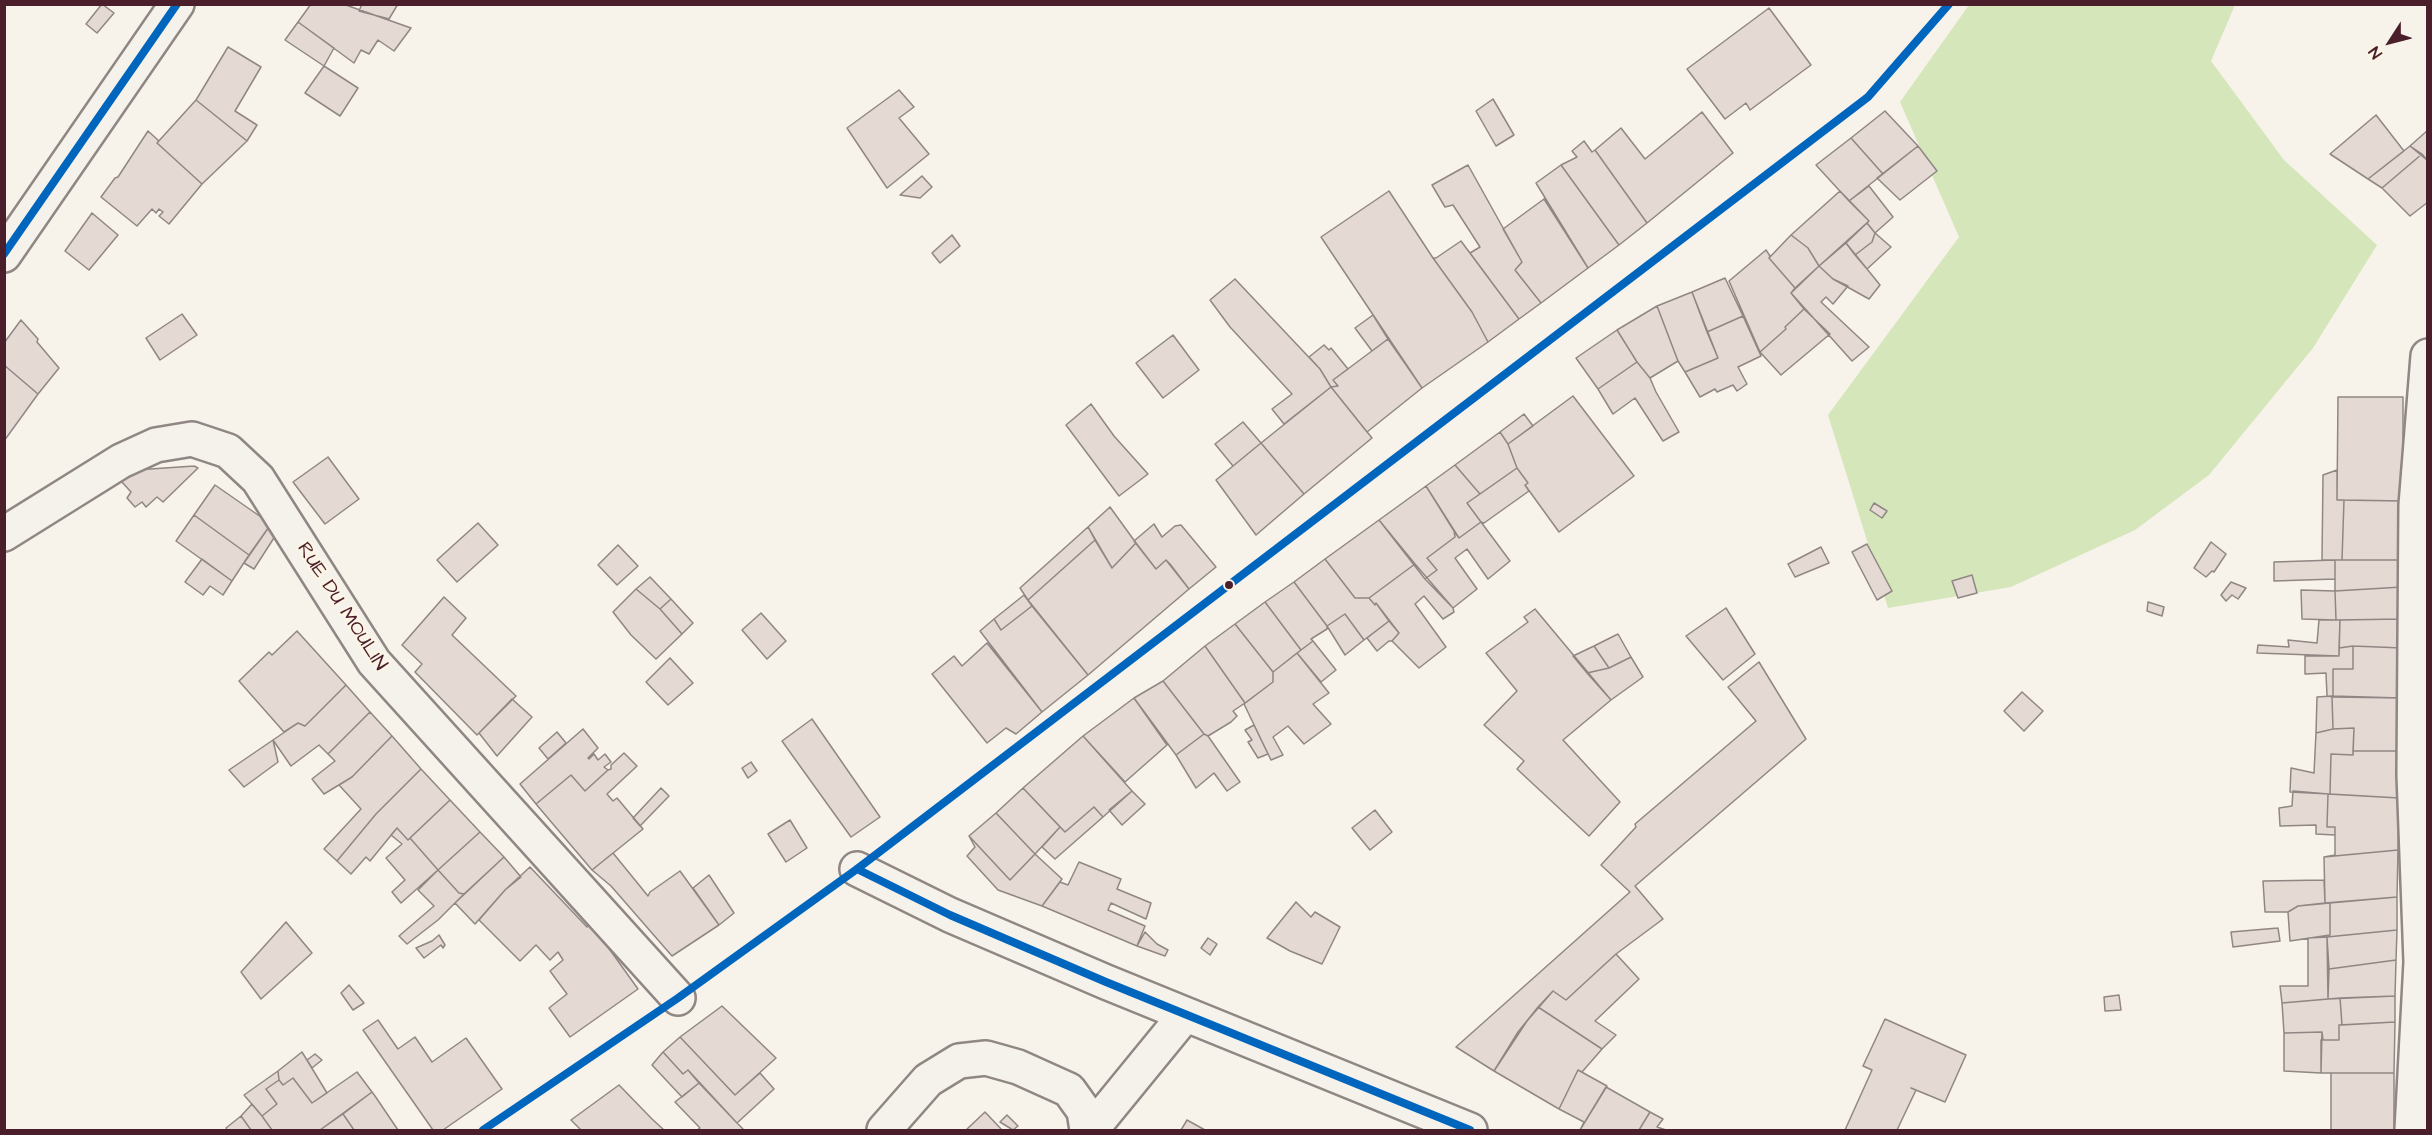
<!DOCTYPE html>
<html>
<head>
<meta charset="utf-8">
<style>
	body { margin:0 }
	#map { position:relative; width:2432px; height:1135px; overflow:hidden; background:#f7f3ea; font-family:"Architects Daughter",sans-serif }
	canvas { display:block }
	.frame { position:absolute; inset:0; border:6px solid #4a1f2b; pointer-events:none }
	.north { position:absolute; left:2360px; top:12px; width:60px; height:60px; -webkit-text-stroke:4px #fcf5e5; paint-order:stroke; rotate:234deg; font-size:16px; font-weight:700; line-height:24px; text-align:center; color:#4a1f2b }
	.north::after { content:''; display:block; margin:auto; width:21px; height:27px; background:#4a1f2b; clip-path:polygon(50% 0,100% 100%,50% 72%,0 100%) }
</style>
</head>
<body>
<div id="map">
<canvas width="2432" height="1135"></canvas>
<div class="frame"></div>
<div class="north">N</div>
</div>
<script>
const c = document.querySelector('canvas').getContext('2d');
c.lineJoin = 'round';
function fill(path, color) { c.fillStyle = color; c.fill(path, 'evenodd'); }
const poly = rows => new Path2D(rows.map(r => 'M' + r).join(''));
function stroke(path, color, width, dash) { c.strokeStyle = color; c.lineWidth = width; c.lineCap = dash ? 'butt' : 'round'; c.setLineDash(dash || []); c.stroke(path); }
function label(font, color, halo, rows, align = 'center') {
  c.font = font + ' "Architects Daughter",sans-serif'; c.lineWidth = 5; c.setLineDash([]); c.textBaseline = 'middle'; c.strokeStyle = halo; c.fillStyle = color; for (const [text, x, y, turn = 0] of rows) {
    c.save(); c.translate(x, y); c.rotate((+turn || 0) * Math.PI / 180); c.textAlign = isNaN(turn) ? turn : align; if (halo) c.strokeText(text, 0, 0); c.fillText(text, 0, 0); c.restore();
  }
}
fill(poly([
	[1969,5,2235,5,2211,61,2284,160,2377,245,2313,348,2209,475,2135,530,2011,587,1888,608,1828,415,1959,237,1900,102]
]), '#d5e6bb');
const building = poly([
	[102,4,114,13,97,33,86,24,102,4],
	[311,4,343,4,411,28,394,51,378,40,369,54,361,50,354,63,298,22,311,4],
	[362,4,398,4,389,19,359,11,362,4],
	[1769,8,1811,65,1750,110,1746,103,1725,119,1687,69,1769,8],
	[298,22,334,48,324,66,285,40,298,22],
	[228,47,261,67,235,111,257,125,247,141,196,100,228,47],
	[324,66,358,88,340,116,305,93,324,66],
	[899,90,914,107,899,118,929,154,887,188,847,128,899,90],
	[1493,99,1514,135,1496,146,1476,111,1493,99],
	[196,100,247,141,202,184,157,143,196,100],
	[1885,111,1918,146,1883,174,1851,138,1885,111],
	[1702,112,1733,153,1647,223,1595,150,1621,128,1645,159,1702,112],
	[2376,115,2404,151,2368,179,2330,154,2376,115],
	[2428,130,2428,161,2410,146,2428,130],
	[148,131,159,141,157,143,202,184,169,224,159,216,163,212,159,209,156,213,152,209,137,226,101,197,115,178,118,177,148,131],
	[1851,138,1883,174,1849,201,1816,165,1851,138],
	[1584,141,1592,152,1595,150,1647,223,1619,245,1561,165,1577,157,1572,151,1584,141],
	[1918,146,1937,171,1900,200,1877,178,1918,146],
	[2410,146,2422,154,2382,188,2368,179,2410,146],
	[2422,154,2428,161,2428,202,2410,216,2382,188,2422,154],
	[1468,165,1522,262,1515,270,1541,303,1519,319,1470,253,1480,247,1453,205,1445,207,1432,185,1468,165],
	[1561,165,1619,245,1588,268,1536,183,1561,165],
	[922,176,932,187,920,198,900,195,922,176],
	[1869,186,1893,217,1875,233,1867,223,1869,221,1849,201,1869,186],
	[1389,191,1433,258,1472,312,1488,342,1422,388,1321,237,1389,191],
	[1840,191,1869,221,1819,266,1808,248,1791,235,1840,191],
	[1544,199,1588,268,1541,303,1515,270,1522,262,1503,229,1544,199],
	[92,213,118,235,89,270,65,251,92,213],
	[1867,223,1875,233,1872,242,1855,255,1846,243,1867,223],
	[1875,233,1891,247,1867,269,1855,255,1872,242,1875,233],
	[952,235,960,246,940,263,932,253,952,235],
	[1791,235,1808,248,1819,266,1795,288,1769,258,1791,235],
	[1461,241,1519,319,1488,342,1472,312,1433,258,1436,258,1461,241],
	[1846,243,1880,285,1869,299,1833,279,1819,266,1846,243],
	[1766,250,1770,256,1769,258,1795,288,1791,293,1804,309,1785,327,1786,329,1760,352,1729,281,1766,250],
	[1819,266,1833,279,1848,286,1833,304,1826,297,1821,302,1869,347,1852,361,1791,293,1819,266],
	[1725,278,1743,316,1707,332,1692,292,1725,278],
	[1235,279,1320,369,1331,387,1284,424,1272,409,1292,394,1230,327,1210,300,1235,279],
	[1692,292,1718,358,1685,372,1678,361,1657,306,1692,292],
	[1657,306,1678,361,1650,378,1637,362,1617,330,1657,306],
	[1804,309,1830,334,1781,375,1760,352,1786,329,1785,327,1804,309],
	[182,314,197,335,160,360,146,338,182,314],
	[1373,315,1388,339,1372,351,1355,328,1373,315],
	[1743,316,1761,356,1738,367,1747,384,1737,391,1733,385,1717,392,1715,389,1700,397,1685,372,1718,358,1707,332,1743,316],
	[21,320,38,339,37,342,59,368,38,394,4,365,4,343,21,320],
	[1617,330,1637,362,1598,389,1576,358,1617,330],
	[1173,335,1199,370,1163,398,1136,363,1173,335],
	[1388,339,1422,388,1367,432,1331,387,1338,386,1333,380,1388,339],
	[1324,345,1329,350,1331,348,1348,369,1333,380,1338,386,1331,387,1320,369,1309,357,1324,345],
	[1637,362,1650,378,1656,392,1679,432,1663,441,1635,398,1613,414,1598,389,1637,362],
	[4,365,38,394,4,441,4,365],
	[1331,387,1372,438,1304,494,1261,443,1331,387],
	[1573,396,1634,476,1559,532,1525,485,1528,483,1517,468,1508,444,1573,396],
	[2338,397,2403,397,2403,501,2337,500,2338,397],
	[1091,404,1114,436,1148,474,1119,496,1066,425,1091,404],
	[1524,414,1533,426,1508,444,1500,432,1524,414],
	[1243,422,1261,443,1233,466,1215,444,1243,422],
	[1500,432,1508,444,1517,468,1480,494,1455,465,1500,432],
	[1261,443,1304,494,1256,535,1216,480,1261,443],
	[328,457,359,499,325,524,293,482,328,457],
	[1455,465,1480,494,1467,503,1481,522,1459,538,1426,486,1455,465],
	[194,466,198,468,163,502,157,497,146,507,142,502,135,507,127,498,131,492,121,481,136,470,194,466],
	[1517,468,1528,483,1525,485,1529,491,1484,523,1481,522,1467,503,1517,468],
	[2337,470,2337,500,2344,500,2342,560,2322,560,2323,475,2337,470],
	[215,485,271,524,249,555,194,515,215,485],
	[1426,486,1454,531,1455,537,1427,558,1437,570,1425,579,1379,520,1426,486],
	[2344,500,2403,501,2402,560,2342,560,2344,500],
	[1874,503,1887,511,1882,518,1870,510,1874,503],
	[1110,507,1136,543,1112,568,1088,527,1110,507],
	[194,515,249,555,232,581,176,541,194,515],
	[1379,520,1415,564,1369,598,1355,598,1325,559,1379,520],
	[1481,522,1510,561,1488,579,1467,549,1455,558,1477,589,1453,608,1425,579,1437,570,1427,558,1455,537,1454,531,1459,538,1481,522],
	[478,523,498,545,457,582,437,560,478,523],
	[271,524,279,530,254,569,244,563,271,524],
	[1154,524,1162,537,1175,526,1181,525,1216,567,1189,589,1166,560,1156,569,1134,541,1154,524],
	[1088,527,1095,540,1028,600,1020,588,1088,527],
	[1095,540,1112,568,1136,543,1156,569,1166,560,1170,564,1189,589,1088,675,1028,600,1095,540],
	[2211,542,2226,554,2214,572,2212,571,2206,577,2194,568,2211,542],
	[1867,544,1892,591,1877,600,1852,552,1867,544],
	[618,545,638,566,617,585,598,565,618,545],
	[1821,547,1829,563,1795,577,1788,564,1821,547],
	[202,559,232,581,223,595,210,586,203,595,185,582,202,559],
	[1325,559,1355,598,1369,598,1375,605,1376,603,1389,621,1364,640,1345,614,1327,626,1294,582,1325,559],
	[2335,560,2402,560,2402,587,2335,591,2335,560],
	[2335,560,2335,579,2274,581,2274,562,2335,560],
	[1415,564,1453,608,1454,612,1443,619,1424,596,1415,604,1446,647,1419,668,1392,641,1399,633,1376,603,1375,605,1369,598,1415,564],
	[1972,575,1977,593,1958,598,1952,581,1972,575],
	[650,577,671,599,660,609,636,589,650,577],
	[1294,582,1327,626,1327,629,1311,639,1313,641,1301,650,1265,602,1294,582],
	[2231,582,2246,588,2238,599,2232,595,2226,601,2221,595,2231,582],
	[2402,587,2401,619,2336,620,2335,591,2402,587],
	[636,589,660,609,682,634,656,659,631,635,613,612,636,589],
	[2301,590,2335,591,2336,620,2302,619,2301,590],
	[1024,595,1032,606,1001,630,994,619,1024,595],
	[444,597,466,618,452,635,516,696,477,735,415,672,422,664,402,645,444,597],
	[671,599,693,623,682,634,660,609,671,599],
	[1265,602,1301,650,1273,672,1235,624,1265,602],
	[2148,602,2164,607,2162,616,2147,611,2148,602],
	[1032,606,1088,675,1042,712,980,631,994,619,1001,630,1032,606],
	[1726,608,1755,654,1723,680,1686,636,1726,608],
	[1535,609,1611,700,1563,740,1620,802,1589,836,1517,769,1524,761,1484,725,1517,691,1486,653,1528,622,1524,617,1535,609],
	[761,613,786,641,767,659,742,630,761,613],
	[1345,614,1364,640,1345,655,1327,626,1345,614],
	[2401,619,2402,648,2353,646,2339,648,2340,620,2401,619],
	[2319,620,2340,620,2339,656,2257,653,2258,645,2289,647,2288,640,2317,643,2319,620],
	[1389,621,1399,633,1392,641,1389,641,1377,651,1367,638,1389,621],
	[1235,624,1273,672,1273,682,1245,703,1205,646,1235,624],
	[297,631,346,685,305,726,298,723,284,732,239,681,269,652,272,655,297,631],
	[1618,634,1631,657,1609,668,1594,646,1618,634],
	[1313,641,1336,670,1321,682,1297,653,1313,641],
	[987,643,1042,712,1016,734,1006,728,987,743,932,674,954,656,962,666,987,643],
	[1205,646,1245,703,1233,711,1237,716,1231,722,1208,736,1204,734,1163,681,1205,646],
	[1594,646,1609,668,1587,673,1573,656,1594,646],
	[2353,646,2402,648,2401,698,2333,697,2333,669,2353,669,2353,646],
	[2353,646,2353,669,2333,669,2333,697,2327,696,2326,673,2305,674,2305,656,2339,656,2339,648,2353,646],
	[1297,653,1329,693,1313,704,1331,724,1304,744,1288,726,1273,737,1283,755,1271,760,1244,704,1273,682,1273,672,1297,653],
	[1631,657,1643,677,1611,700,1587,673,1609,668,1631,657],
	[670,658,693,683,668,705,646,682,670,658],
	[1759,662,1806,739,1635,886,1663,919,1616,954,1566,1000,1553,991,1527,1021,1494,1071,1456,1047,1630,892,1601,865,1636,827,1635,824,1756,721,1728,687,1759,662],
	[1163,681,1204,734,1176,755,1134,698,1163,681],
	[346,685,370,712,328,754,319,745,291,766,273,740,298,723,305,726,346,685],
	[2022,692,2043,711,2024,731,2004,711,2022,692],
	[2332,696,2401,698,2400,751,2353,751,2354,728,2333,729,2332,696],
	[2332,696,2333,729,2316,733,2317,697,2332,696],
	[1134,698,1167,745,1125,782,1083,736,1134,698],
	[512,699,532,717,497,756,479,733,512,699],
	[370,712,392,736,352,777,324,794,312,779,335,761,328,754,370,712],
	[812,719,880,817,851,837,782,741,812,719],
	[1254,725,1268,754,1258,758,1248,742,1252,740,1245,730,1254,725],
	[2354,728,2353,755,2331,754,2330,794,2290,792,2291,768,2314,773,2316,733,2333,729,2354,728],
	[583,729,598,748,588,758,589,759,594,754,598,760,605,754,611,762,604,767,608,770,585,791,571,775,536,804,520,784,583,729],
	[557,732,566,743,548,759,539,748,557,732],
	[1204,734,1208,736,1240,782,1227,791,1214,773,1196,788,1176,755,1204,734],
	[392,736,421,769,376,814,337,861,324,849,361,809,339,785,352,777,392,736],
	[1083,736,1132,791,1103,817,1094,807,1065,832,1023,788,1083,736],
	[273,740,278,762,244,787,229,770,273,740],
	[2353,751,2400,751,2399,798,2330,794,2331,754,2353,755,2353,751],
	[624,753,637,766,607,794,613,801,617,798,643,829,592,870,536,804,571,775,585,791,608,770,611,769,611,765,624,753],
	[751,762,757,771,748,778,742,768,751,762],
	[421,769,450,800,408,840,397,828,370,861,366,857,351,874,337,861,376,814,421,769],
	[661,788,669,796,640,826,633,818,661,788],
	[1023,788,1060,827,1035,854,996,813,1023,788],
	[1132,791,1145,804,1122,825,1109,810,1132,791],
	[2293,791,2328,794,2327,827,2335,827,2335,835,2316,834,2316,825,2280,826,2279,808,2292,806,2293,791],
	[2328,794,2399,798,2398,850,2324,857,2335,855,2335,827,2327,827,2328,794],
	[450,800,480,832,438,870,410,838,450,800],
	[1094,807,1103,817,1055,859,1042,847,1060,827,1065,832,1094,807],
	[1375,810,1392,832,1370,850,1352,828,1375,810],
	[996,813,1035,854,1010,880,969,836,996,813],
	[790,820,807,848,786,862,768,834,790,820],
	[397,828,408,840,410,838,438,870,401,903,392,892,405,880,386,858,402,844,391,835,397,828],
	[480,832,504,857,464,894,459,893,438,870,480,832],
	[969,836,1010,880,1035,854,1062,879,1042,906,998,890,967,856,975,847,969,836],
	[2398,850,2397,897,2325,903,2324,857,2398,850],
	[613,853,648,896,650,892,680,871,719,925,672,956,611,886,592,870,613,853],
	[504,857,521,877,505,890,475,924,455,903,504,857],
	[1079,862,1121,879,1117,889,1151,903,1146,919,1111,903,1108,910,1145,926,1137,946,1042,906,1060,882,1068,885,1079,862],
	[530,867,587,927,590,922,638,989,570,1037,549,1008,567,994,550,971,563,960,558,952,550,960,536,945,520,961,479,920,505,890,530,867],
	[438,870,459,893,464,894,438,920,407,944,399,936,434,906,418,890,438,870],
	[709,875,734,913,719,925,693,888,709,875],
	[2324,880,2325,903,2298,906,2288,912,2265,912,2263,881,2324,880],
	[2397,897,2397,930,2327,937,2330,935,2330,903,2397,897],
	[1296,902,1311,917,1315,912,1340,927,1322,964,1290,951,1267,938,1296,902],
	[2330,903,2330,935,2290,941,2288,912,2298,906,2330,903],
	[286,922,312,953,261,999,241,972,286,922],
	[2278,928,2280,941,2233,947,2231,932,2278,928],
	[2397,930,2396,960,2329,969,2327,937,2397,930],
	[1145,932,1157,944,1168,950,1165,956,1137,946,1145,932],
	[439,935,445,945,443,948,441,945,424,958,416,948,432,941,439,935],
	[2327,937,2328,999,2282,1003,2280,986,2308,986,2308,938,2327,937],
	[1208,938,1217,944,1210,955,1201,948,1208,938],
	[1616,954,1639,979,1595,1021,1616,1035,1602,1049,1538,1007,1553,991,1566,1000,1616,954],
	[2396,960,2395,996,2328,999,2329,969,2396,960],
	[349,985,364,1003,353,1010,341,993,349,985],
	[2119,995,2121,1010,2105,1011,2104,997,2119,995],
	[2395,996,2395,1022,2342,1025,2340,998,2395,996],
	[2340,998,2342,1025,2339,1025,2339,1040,2323,1040,2322,1032,2284,1033,2282,1003,2340,998],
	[722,1006,776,1058,735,1095,680,1037,722,1006],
	[1538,1007,1602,1049,1582,1072,1578,1070,1559,1109,1494,1071,1518,1032,1538,1007],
	[1885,1019,1966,1055,1945,1102,1911,1088,1916,1090,1897,1130,1845,1130,1872,1070,1863,1066,1885,1019],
	[378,1020,398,1049,415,1037,432,1062,466,1038,502,1089,443,1130,433,1130,363,1030,378,1020],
	[2395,1022,2394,1073,2321,1073,2321,1040,2339,1040,2339,1025,2395,1022],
	[2322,1032,2321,1073,2284,1071,2284,1033,2322,1032],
	[680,1037,735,1095,760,1073,774,1089,737,1123,688,1070,683,1074,663,1052,680,1037],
	[302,1052,327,1093,312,1103,293,1078,283,1085,279,1080,278,1071,302,1052],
	[663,1052,683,1074,688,1070,699,1083,682,1097,652,1065,663,1052],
	[315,1054,322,1060,312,1068,307,1060,315,1054],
	[1578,1070,1607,1086,1580,1130,1584,1122,1559,1109,1578,1070],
	[278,1071,279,1080,266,1089,277,1104,262,1116,244,1095,278,1071],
	[357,1072,372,1092,320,1130,272,1130,262,1116,277,1104,266,1089,279,1080,283,1085,293,1078,312,1103,357,1072],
	[2331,1073,2394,1073,2394,1130,2331,1130,2331,1073],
	[699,1083,737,1123,743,1129,742,1130,697,1130,700,1128,675,1102,699,1083],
	[619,1085,652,1119,664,1130,581,1130,571,1120,619,1085],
	[1606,1087,1650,1112,1639,1130,1580,1130,1606,1087],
	[372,1092,375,1096,398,1130,354,1130,343,1114,372,1092],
	[252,1104,262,1116,272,1130,251,1130,241,1116,252,1104],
	[985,1112,1002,1130,966,1130,985,1112],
	[1650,1112,1663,1119,1657,1127,1666,1130,1639,1130,1650,1112],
	[343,1114,354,1130,320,1130,343,1114],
	[1007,1115,1018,1126,1013,1130,1000,1122,1007,1115],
	[241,1116,251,1130,227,1130,226,1128,241,1116],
	[1187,1120,1205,1130,1181,1130,1187,1120]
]);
fill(building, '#e5d9d3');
stroke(building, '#908684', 1.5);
const minor = poly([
	[4,534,121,461,156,445,192,439,228,451,258,479,374,662,678,998],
	[857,869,950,915,1106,982,1470,1130],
	[884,1130,928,1080,959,1061,986,1058,1018,1067,1069,1090,1084,1111,1087,1130],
	[1091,1130,1185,1015],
	[2412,1130,2421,962,2414,775,2416,505,2428,356]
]);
const tertiary = poly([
	[4,255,177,4]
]);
stroke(minor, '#908684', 38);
stroke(tertiary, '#908684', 38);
stroke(minor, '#f5f2ec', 33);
stroke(tertiary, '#f5f2ec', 33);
stroke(poly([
	[4,254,177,4],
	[857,869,950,915,1106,982,1470,1130],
	[483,1130,678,998,857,869,1868,97,1949,4]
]), '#0065bd', 8);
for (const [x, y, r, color] of [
	[1229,585,5,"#4a1f2b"]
]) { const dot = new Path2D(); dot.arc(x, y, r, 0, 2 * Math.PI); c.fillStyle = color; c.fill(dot); stroke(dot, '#fcf5e5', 2); }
label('20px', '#4a1f2b', '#fcf5e5', [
	["RUE DU MOULIN",341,607,57]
]);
</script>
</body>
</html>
